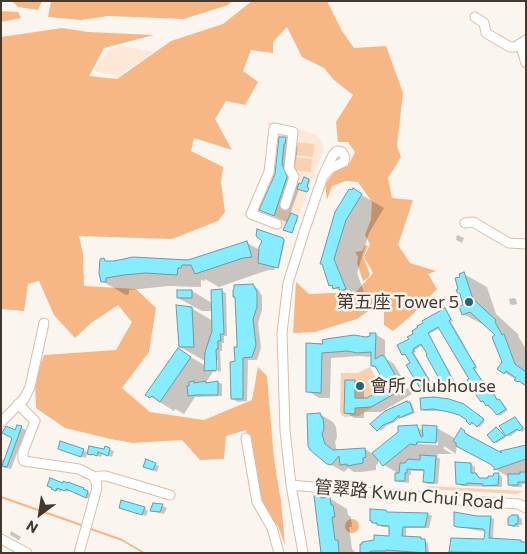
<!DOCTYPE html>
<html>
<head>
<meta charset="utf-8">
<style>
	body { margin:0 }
	#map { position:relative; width:527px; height:554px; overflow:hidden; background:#fbf5f0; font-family:Commissioner,sans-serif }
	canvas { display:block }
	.frame { position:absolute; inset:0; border:2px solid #43372e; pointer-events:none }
	.north { position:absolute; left:15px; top:489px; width:50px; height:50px; -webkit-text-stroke:4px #fbf5f0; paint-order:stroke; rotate:211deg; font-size:14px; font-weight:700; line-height:20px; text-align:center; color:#43372e }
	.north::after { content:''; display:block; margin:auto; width:18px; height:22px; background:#43372e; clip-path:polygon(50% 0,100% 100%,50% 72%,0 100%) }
</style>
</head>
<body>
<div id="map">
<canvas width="527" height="554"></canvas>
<div class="frame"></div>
<div class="north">N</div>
</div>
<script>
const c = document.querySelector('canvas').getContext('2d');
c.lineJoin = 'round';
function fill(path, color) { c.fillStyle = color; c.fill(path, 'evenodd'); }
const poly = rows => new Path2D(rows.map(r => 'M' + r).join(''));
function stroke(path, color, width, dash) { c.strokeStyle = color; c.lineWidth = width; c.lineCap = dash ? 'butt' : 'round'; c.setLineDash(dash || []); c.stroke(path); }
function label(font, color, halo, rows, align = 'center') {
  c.font = font + ' Commissioner,"Noto Sans TC",sans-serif'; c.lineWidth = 5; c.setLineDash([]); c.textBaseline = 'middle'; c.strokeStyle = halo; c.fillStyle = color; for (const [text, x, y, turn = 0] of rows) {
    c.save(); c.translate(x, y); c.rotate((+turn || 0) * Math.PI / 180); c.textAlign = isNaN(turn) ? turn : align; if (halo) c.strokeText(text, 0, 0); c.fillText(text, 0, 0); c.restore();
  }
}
fill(poly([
	[121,46,153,52,117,76,94,71,108,50],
	[268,121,318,135,324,149,292,233,243,216,261,189,270,148]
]), '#fde7d6');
fill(poly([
	[293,142,314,144,313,157,292,155],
	[291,157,312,159,311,172,290,170],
	[370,367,387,398,359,416,344,417,340,413,341,373,358,373],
	[427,486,523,491,517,494,427,489]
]), '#f9d1b1');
fill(poly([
	[12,1,42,1,38,10,18,7],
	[51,1,232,1,228,5,184,19,108,16,81,20,48,17],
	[252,1,327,1,342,31,354,48,386,46,403,93,397,146,401,157,388,178,392,198,413,200,398,245,410,263,436,271,428,274,437,289,412,315,393,331,384,325,384,306,374,307,357,319,315,332,293,333,296,282,309,294,356,292,373,273,364,257,370,244,365,235,371,219,372,202,358,182,346,181,332,186,327,200,325,184,336,170,349,164,355,152,348,142,338,142,336,122,353,95,334,80,324,68,302,57,287,27,273,42,273,53,251,50,243,71,258,82,245,105,226,101,215,119,232,150,194,138,191,151,223,167,221,182,225,212,218,221,172,239,79,236,83,254,84,286,136,289,156,308,149,352,122,388,150,412,204,420,252,400,258,367,267,376,274,459,281,502,285,545,278,526,265,513,246,430,226,436,224,459,200,460,182,440,133,443,111,439,65,428,36,408,35,380,44,355,116,350,132,322,118,305,91,323,75,338,54,315,39,281,28,284,24,311,1,309,1,37,62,28,88,32,154,35,104,48,89,76,117,79,171,41,223,24],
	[1,11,18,12,21,18,1,22],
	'345 526a7 7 0 1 1 14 0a7 7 0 1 1-14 0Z'
]), '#f6b784');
fill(poly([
	[365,245,368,246,363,257,370,274,368,278,363,281,357,263,358,257,355,252,362,251]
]), '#f5b683');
fill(poly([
	[280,139,285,139,298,147,294,172,299,185,302,185,308,179,310,181,307,188,309,189,308,191,299,189,290,214,298,217,292,233,285,230,288,223,261,210,276,175],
	[353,190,384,208,369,233,357,273,368,303,365,304,360,301,358,302,330,285,323,264],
	[457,235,464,238,462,243,456,240],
	[284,240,285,241,279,267,274,266,275,270,268,270,219,287,205,279,205,281,201,280,201,287,169,286,129,290,129,294,126,295,102,281,104,260,108,262,189,261,247,243,260,250],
	[464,274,487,287,496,314,519,335,518,336,526,349,526,385,498,369,503,362,498,336,488,327,463,314,465,306,461,295,459,293],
	[253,285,258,289,262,296,262,310,258,323,261,348,257,360,248,360,247,401,238,402,232,399,238,348,237,298,234,296],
	[192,291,212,303,212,291,222,291,226,293,227,336,224,336,224,343,222,343,222,351,220,351,221,371,218,372,218,360,215,360,216,372,213,372,206,382,209,384,218,382,222,384,222,396,195,397,184,414,175,409,174,411,147,394,179,350,206,366,206,360,203,360,180,347,191,308,213,321,213,311,202,311,178,298],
	[514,298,516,299,517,304,513,305,510,304,509,299],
	[445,309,453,321,451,322,477,368,475,370,493,395,502,402,508,410,500,416,482,401,440,328,429,334,457,386,450,389,443,383,423,345,415,350,416,352,414,353,432,383,424,389,421,387,412,364,399,346,410,339],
	[375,334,385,340,385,358,394,364,407,386,396,392,396,395,408,388,412,394,381,412,364,412,364,418,355,418,346,413,355,381,364,386,364,399,389,387,379,369,372,366,372,357,359,356,331,358,330,398,319,398,308,391,324,345,366,338],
	[410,403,412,404,415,413,402,418,400,417,395,422,386,426,381,431,372,424],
	[459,404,474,412,485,421,480,427,474,423,473,425,468,421,469,420,457,414,444,411,424,411,422,409],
	[320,414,333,422,336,427,337,437,335,442,337,451,365,449,373,454,417,427,424,431,424,427,437,428,456,439,461,430,506,457,526,445,526,484,522,484,522,487,513,487,509,485,509,477,495,469,495,466,457,444,456,454,444,446,444,449,452,454,438,454,437,457,440,459,438,484,428,484,424,482,425,471,411,471,411,475,409,475,409,483,400,482,396,480,396,472,384,465,378,458,378,464,376,465,376,470,361,472,354,472,348,468,344,472,328,463,311,449],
	[418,441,438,442,438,445,418,444],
	[515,418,525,429,522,432,519,430,509,437,507,435],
	[18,426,26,430,11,469,1,467,1,459,5,460],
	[498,430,506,437,497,443,494,442],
	[106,448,114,451,112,457,102,454,101,457,87,453,86,458,63,451,83,450,88,453,105,451],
	[155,464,159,466,157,472,145,467],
	[471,464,475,467,475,474,482,479,495,477,498,474,502,477,502,487,462,486,457,483],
	[63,484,88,492,92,494,90,499,70,490,69,492,62,489,61,492,53,489],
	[321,496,325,499,329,498,347,509,348,515,351,517,352,527,349,527,352,549,356,553,322,553],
	[153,505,163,506,167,508,164,514,151,511],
	[144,508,148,511,146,516,124,509],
	[388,513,428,514,432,516,429,528,406,528,406,538,421,538,428,543,429,553,361,553,390,537,391,527,382,527,373,522],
	[518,516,522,519,522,525,519,525,519,527,513,527,509,525],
	[477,517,490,517,494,519,493,540,521,541,525,544,526,553,453,553,450,551,485,540,486,532,459,527,455,525],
	[11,531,21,537,19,540,10,535]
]), '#0003');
stroke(poly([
	[1,497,84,526],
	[88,528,122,540,144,553]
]), '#f5b683', 2);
const building = poly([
	[279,137,286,137,285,144,284,144,282,164,287,177,274,216,259,210,275,174,279,137],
	[304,177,309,179,307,187,309,188,307,192,297,189,299,183,301,184,304,177],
	[353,188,362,194,346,220,334,259,346,289,340,291,339,287,333,289,332,285,329,286,322,264,320,264,335,212,349,189,352,190,353,188],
	[291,213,298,216,292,233,283,230,291,213],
	[257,229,283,238,284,240,278,268,258,263,259,247,262,241,256,236,257,229],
	[247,241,252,257,243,258,195,274,191,265,182,265,181,268,178,268,177,275,145,273,124,275,106,278,106,282,101,282,99,273,100,259,104,258,105,261,114,261,133,257,188,260,247,241],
	[464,272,473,299,496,320,495,322,502,335,504,334,515,364,526,372,526,386,519,381,518,382,514,380,516,378,506,371,504,374,497,369,502,362,492,337,495,335,470,312,462,315,459,306,463,305,460,294,458,294,456,290,458,289,455,278,460,277,459,274,464,272],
	[253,284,257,292,257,307,253,319,256,345,252,357,243,358,243,399,231,399,230,362,235,361,234,347,237,347,237,342,235,297,233,297,233,290,234,289,234,285,253,284],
	[222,289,224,334,220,334,221,341,218,341,218,349,216,349,217,370,204,371,205,352,212,331,211,290,222,289],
	[177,290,192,290,192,298,177,298,177,290],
	[176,305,192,307,194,347,179,347,176,305],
	[445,308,451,319,449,321,476,367,473,368,492,395,494,394,497,400,499,399,506,409,497,415,488,405,486,406,483,401,481,402,468,383,467,380,469,379,438,327,428,333,455,384,447,389,444,383,442,384,426,355,427,354,421,344,413,349,414,351,412,352,430,382,420,388,406,365,410,363,405,354,402,355,397,345,409,339,407,337,413,334,412,331,418,327,417,326,423,323,422,321,445,308],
	[370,333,376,333,375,359,382,355,385,357,403,389,371,407,355,408,355,414,344,413,345,380,355,380,355,398,367,398,387,387,375,366,371,366,371,352,357,353,348,351,322,353,321,393,306,392,306,343,323,344,322,340,326,339,354,335,366,337,370,336,370,333],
	[178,348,191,357,160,402,152,396,150,398,148,397,145,395,178,348],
	[194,381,194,383,206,381,206,383,218,381,218,395,197,395,188,396,187,386,189,386,189,382,194,381],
	[434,397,449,399,464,404,484,419,477,427,472,422,470,425,466,421,467,420,459,415,449,412,433,409,421,410,420,398,434,397],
	[407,401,407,402,410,402,413,412,399,418,399,415,393,421,383,425,377,431,370,424,385,411,407,401],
	[320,413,322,418,323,418,324,429,322,434,325,444,333,450,365,448,366,457,363,458,363,463,347,466,347,464,340,465,339,456,331,465,327,464,310,450,308,446,307,414,320,413],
	[515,417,523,428,519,431,517,429,506,436,499,426,515,417],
	[17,425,22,426,7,467,2,466,12,438,2,433,6,426,15,430,17,425],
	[417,425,421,437,423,436,422,425,437,426,436,443,417,442,416,445,410,444,383,466,372,453,398,432,398,426,417,425],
	[496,427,505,436,494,443,487,435,496,427],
	[461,428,465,431,464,432,466,434,502,453,500,451,526,445,526,459,494,470,494,467,490,464,456,446,456,443,453,441,461,428],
	[60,441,84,449,81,457,58,449,60,441],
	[89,446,104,449,105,446,110,448,108,456,98,452,97,456,92,454,92,455,87,454,89,446],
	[420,455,436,456,434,483,423,482,424,470,407,469,407,473,405,473,405,481,395,481,395,473,399,473,400,463,405,463,408,459,420,460,420,455],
	[146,459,156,463,153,470,143,467,146,459],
	[455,462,471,463,471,473,476,473,479,478,488,478,488,476,493,476,494,473,499,473,498,485,483,486,483,484,467,483,467,485,456,484,455,462],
	[520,472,526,472,526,482,518,482,518,485,508,485,508,474,520,474,520,472],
	[50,478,63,483,63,481,68,483,68,482,84,488,83,489,88,491,86,498,66,489,65,491,57,488,56,491,51,489,52,488,47,486,50,478],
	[321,495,321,498,330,497,331,505,333,505,335,517,332,517,335,540,338,540,339,551,337,553,321,553,314,496,321,495],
	[121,500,145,507,142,515,119,508,121,500],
	[153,503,163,504,160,512,150,511,153,503],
	[370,509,386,510,387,512,428,513,425,527,403,527,402,536,421,537,421,539,425,539,426,553,386,550,386,551,371,551,368,553,360,553,360,544,362,544,362,542,374,540,374,535,389,536,389,526,377,525,377,523,372,523,372,521,370,521,370,509],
	[454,512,477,516,491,516,489,538,521,540,521,542,526,542,526,553,449,552,451,538,484,539,485,531,483,529,457,527,454,526,454,512],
	[512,515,518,515,518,524,515,524,515,526,508,525,508,518,512,515]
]);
fill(building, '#86ecff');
stroke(building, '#6f98a0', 1);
const minor = poly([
	[475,17,484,23,486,33,510,47,515,47,526,40],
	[520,44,526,63],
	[465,223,473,222,509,243,526,244],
	[277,224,251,214,269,172,274,128,293,132,289,168,294,177,285,205],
	[18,404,35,421,23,452,23,459,24,461,79,469,93,476,96,482,97,488,79,553],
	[1,422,24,399,30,387,44,323],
	[246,438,257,502,272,528,279,553],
	[94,478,99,476,106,476,170,495],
	[291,485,443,499,519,504,526,508],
	[1,539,27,553],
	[303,553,291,485,285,430,282,333,288,283,304,232,323,176,333,155,337,151,342,152,345,157,344,162,331,168,323,176]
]);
stroke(minor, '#dbbda7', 11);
stroke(minor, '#fff', 9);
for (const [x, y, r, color] of [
	[469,302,5,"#1e6773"],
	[360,386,5,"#1e6773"]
]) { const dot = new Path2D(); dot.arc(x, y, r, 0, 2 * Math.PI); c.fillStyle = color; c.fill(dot); stroke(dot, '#fbf5f0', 2); }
label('18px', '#43372e', '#fbf5f0', [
	["第五座 Tower 5",459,302],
	["會所 Clubhouse",370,386,"left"]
], 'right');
label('18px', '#43372e', '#fbf5f0', [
	["管翠路 Kwun Chui Road",409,495,5]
]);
</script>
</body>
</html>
